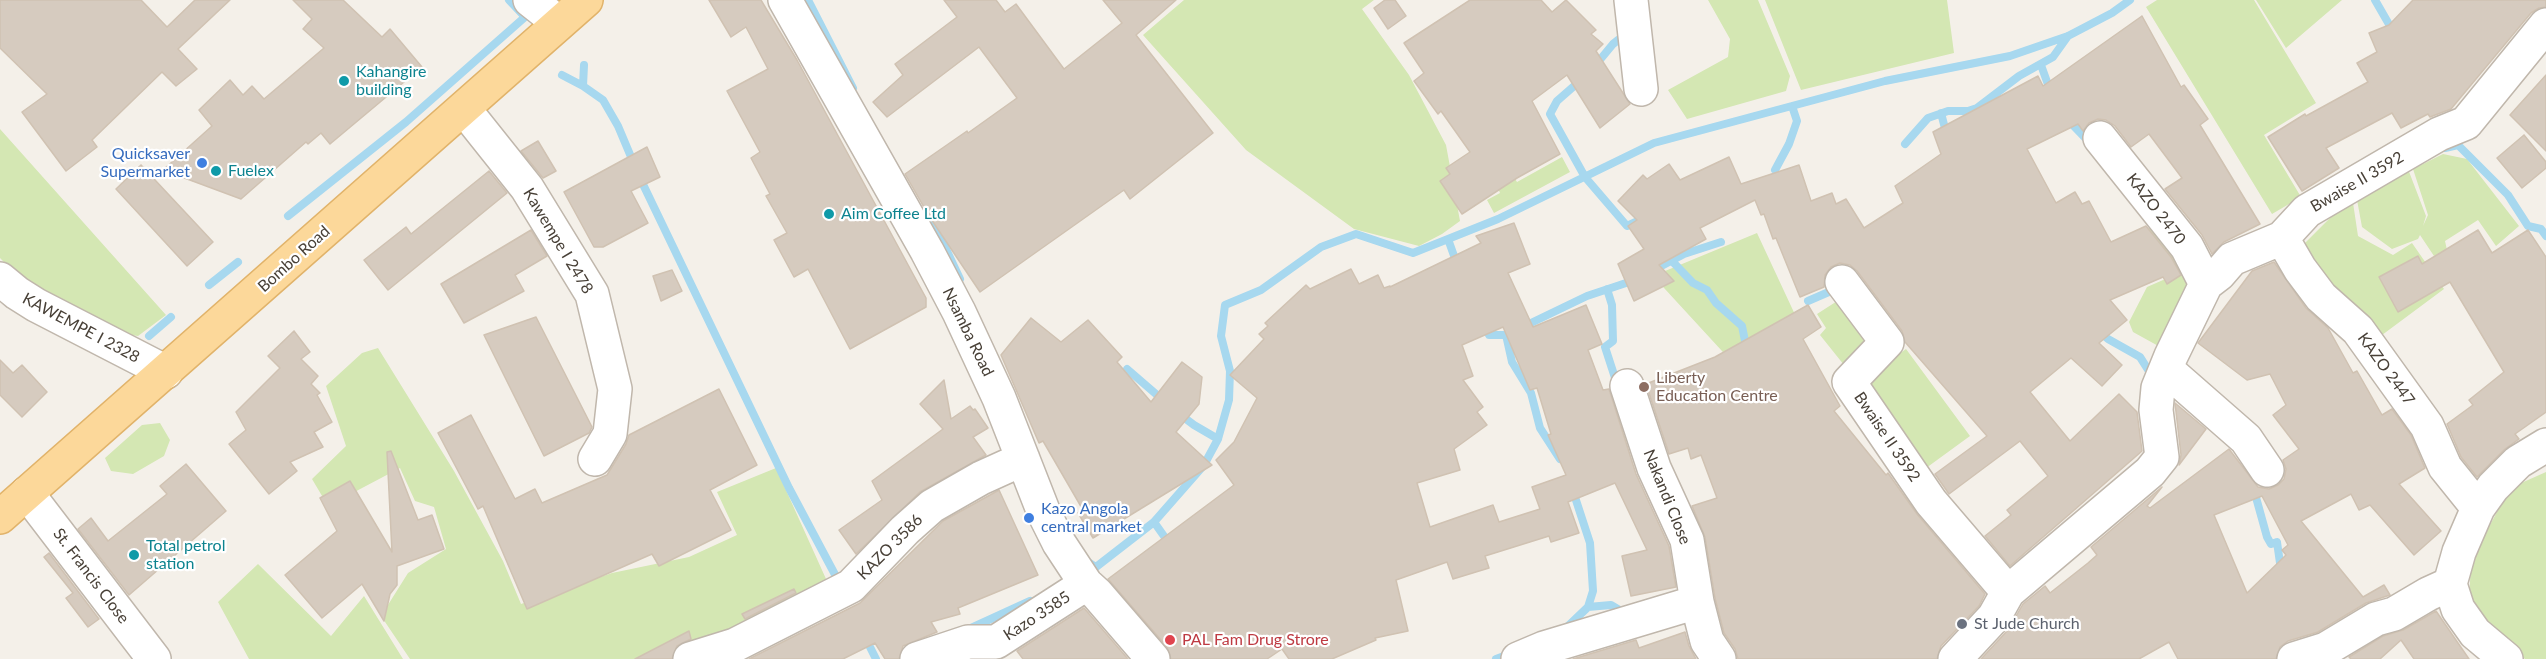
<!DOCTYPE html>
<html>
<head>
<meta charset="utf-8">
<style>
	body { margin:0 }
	canvas { display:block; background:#f4f0e9 }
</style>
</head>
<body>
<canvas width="2546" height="659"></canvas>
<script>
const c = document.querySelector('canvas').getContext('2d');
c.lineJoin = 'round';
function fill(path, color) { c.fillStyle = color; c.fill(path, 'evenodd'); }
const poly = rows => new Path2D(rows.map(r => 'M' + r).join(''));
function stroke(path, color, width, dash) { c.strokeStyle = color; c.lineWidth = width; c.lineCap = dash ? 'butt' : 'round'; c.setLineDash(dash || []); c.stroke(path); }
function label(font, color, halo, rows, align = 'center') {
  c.font = font + ' Lato,sans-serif'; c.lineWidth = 4.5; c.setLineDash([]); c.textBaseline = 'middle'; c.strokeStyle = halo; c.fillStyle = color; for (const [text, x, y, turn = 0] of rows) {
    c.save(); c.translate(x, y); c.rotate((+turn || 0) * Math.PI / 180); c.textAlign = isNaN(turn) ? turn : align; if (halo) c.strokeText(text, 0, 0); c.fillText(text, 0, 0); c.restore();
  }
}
fill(poly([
	[1184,0,1374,0,1362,9,1409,75,1446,145,1460,221,1442,234,1419,246,1354,229,1246,150,1143,35],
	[1708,0,1758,0,1790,76,1786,91,1687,119,1668,90,1728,57,1730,39],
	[1765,0,1947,0,1954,53,1801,90],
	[2157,0,2254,0,2316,103,2264,135,2301,197,2272,214,2146,7],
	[2256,0,2342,0,2286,48],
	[0,129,166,315,138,336,105,331,31,290,0,258],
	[2443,154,2467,159,2519,226,2496,246,2478,220,2445,241,2447,250,2434,256,2420,235,2418,239,2392,249,2362,227,2355,189,2408,169,2426,216,2423,226,2428,215,2413,169],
	[1562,157,1570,172,1494,213,1487,200,1500,193,1496,183,1512,174,1517,182],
	[2352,196,2358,236,2393,255,2412,243,2444,289,2378,338,2299,249],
	[2160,227,2199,287,2162,348,2133,332,2129,322,2147,287,2170,277,2145,229],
	[1757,233,1798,321,1733,363,1653,276],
	[1845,296,1879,345,1848,370,1820,335,1826,328,1817,314],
	[378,348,454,471,503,561,521,604,612,573,689,557,737,535,717,492,776,468,831,590,667,659,410,659,381,616,408,573,446,549,434,507,415,501,400,468,328,506,312,479,346,446,326,386,362,353],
	[1906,349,1970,436,1922,471,1858,383],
	[160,423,170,440,164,456,133,474,111,471,105,458,142,425],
	[2546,472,2546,659,2525,659,2469,604,2471,560,2510,488],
	[258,564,331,636,364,596,403,659,249,659,218,602]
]), '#d4e7b3');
stroke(poly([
	[808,0,853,88],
	[2375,0,2394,33],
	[584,65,583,86,603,100,618,126,634,164],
	[2041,65,2051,93],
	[1594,67,1613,44,1627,33],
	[562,75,583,86],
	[1581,80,1557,101,1550,114,1585,177,1627,226,1640,220],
	[1941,113,1947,136],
	[2067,119,2091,144],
	[1905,144,1928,118,1948,111,1968,111,1977,108,2019,76,2053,57,2068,36],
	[2445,148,2458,145,2508,195,2528,226,2541,229,2546,236],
	[1775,170,1789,144,1797,121,1792,106],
	[639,176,789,488,840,584],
	[288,216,406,122,525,17,509,0],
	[930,224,945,247,960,279],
	[1448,239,1458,267],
	[1671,260,1693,283,1707,290,1716,303,1742,326,1747,351],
	[1652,271,1684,254,1721,242],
	[209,285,238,262],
	[1607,289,1612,305,1613,341,1605,347,1618,387],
	[1808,301,1838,288],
	[1485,325,1489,335,1506,335],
	[2097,330,2108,339,2140,357,2154,379],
	[149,336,171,317],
	[1127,369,1164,401],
	[1178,413,1194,425,1218,439],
	[1560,459,1540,428,1531,393,1512,362,1506,335,1587,296,1635,280],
	[2247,465,2267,537,2271,544,2277,542,2281,570],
	[1154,522,1171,546],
	[1085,560,1096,567,1154,522,1204,465,1218,439,1229,400,1230,371,1221,336,1225,305,1261,290,1321,247,1356,234,1413,253,1498,219,1654,143,1885,81,2010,56,2068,36,2112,13,2130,0],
	[1588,607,1611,605,1626,614],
	[971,628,1030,601],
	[1565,629,1588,607,1593,591,1590,543,1573,491],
	[865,637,876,659],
	[1496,659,1512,653]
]), '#a7d8ef', 8);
const building = poly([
	[0,0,141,0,167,27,195,0,230,0,178,49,197,69,176,86,162,72,92,140,97,147,66,171,22,112,47,94,0,48,0,0],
	[293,0,343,0,382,37,390,29,422,67,330,144,321,133,308,144,306,142,241,199,163,170,212,126,199,110,230,80,243,95,252,86,264,99,324,48,303,29,312,19,293,0],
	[709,0,761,0,797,60,926,298,926,307,850,349,808,269,794,277,774,240,787,233,766,196,770,194,751,158,760,152,727,91,768,69,746,27,731,37,709,0],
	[944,0,996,0,1005,12,1016,4,1064,69,1122,23,1103,0,1176,0,1136,35,1213,133,1130,199,1124,190,980,292,929,216,905,174,967,131,968,133,1017,98,979,47,887,117,873,102,903,75,895,64,957,17,944,0],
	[1385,0,1395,0,1406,16,1388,29,1374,8,1385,0],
	[1470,0,1541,0,1552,12,1566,0,1596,30,1591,34,1603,44,1596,51,1630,104,1600,128,1567,75,1532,101,1560,154,1517,178,1462,214,1440,181,1450,174,1446,168,1470,152,1441,111,1438,114,1414,81,1424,73,1404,43,1470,0],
	[2413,0,2546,0,2546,7,2539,8,2531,13,2451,109,2430,117,2428,114,2401,128,2392,113,2326,148,2339,168,2302,191,2268,137,2305,114,2306,116,2368,82,2357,63,2377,52,2369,33,2389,25,2413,0],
	[2142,16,2181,87,2184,85,2208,119,2200,125,2260,224,2224,242,2212,254,2202,235,2165,189,2182,178,2149,134,2131,147,2115,126,2106,120,2098,119,2089,123,2083,131,2078,124,2027,149,2056,203,2075,192,2082,204,2089,201,2111,242,2146,226,2171,257,2181,275,2167,284,2163,277,2110,300,2127,320,2099,343,2122,365,2102,386,2071,358,2030,392,2070,441,2119,394,2137,412,2142,451,2010,566,1985,536,2011,515,2007,510,2048,476,2020,441,1949,494,1935,474,1987,436,1905,342,1902,331,1857,271,1850,265,1840,263,1831,267,1825,275,1824,287,1800,297,1776,238,1773,239,1764,214,1761,215,1755,200,1700,228,1706,239,1659,265,1674,281,1634,301,1618,264,1644,249,1628,226,1637,220,1618,201,1643,175,1647,179,1669,164,1680,180,1729,157,1741,184,1799,165,1811,201,1832,193,1836,204,1846,199,1864,228,1903,203,1895,186,1941,154,1933,132,2038,76,2043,86,2142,16],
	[2546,75,2546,151,2510,115,2546,75],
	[2524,135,2546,162,2546,168,2522,188,2497,158,2524,135],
	[538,141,556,171,543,178,521,151,538,141],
	[647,147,660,177,631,191,648,223,603,247,594,247,564,192,647,147],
	[141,165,213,242,187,266,116,189,141,165],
	[489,171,507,193,388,290,364,260,406,227,411,234,489,171],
	[1514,223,1530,264,1508,273,1533,327,1586,305,1602,344,1588,350,1603,390,1609,389,1636,474,1669,546,1676,587,1631,596,1622,556,1647,550,1615,483,1568,502,1579,533,1551,542,1549,536,1485,556,1489,568,1453,579,1447,562,1396,580,1408,631,1375,638,1376,640,1332,659,1289,659,1282,649,1267,659,1171,659,1167,647,1108,579,1234,485,1216,460,1234,442,1257,398,1230,375,1264,339,1259,334,1268,326,1265,323,1306,285,1310,289,1351,269,1359,284,1378,275,1384,288,1390,286,1390,287,1481,243,1476,236,1514,223],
	[1503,327,1530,390,1537,388,1551,434,1548,435,1566,475,1532,487,1540,509,1499,522,1493,505,1430,527,1417,483,1460,470,1454,449,1487,425,1477,412,1483,407,1463,380,1473,376,1462,345,1503,327],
	[531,230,547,256,515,275,524,291,464,323,441,284,531,230],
	[2478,230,2492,253,2528,230,2546,257,2546,412,2515,434,2519,439,2505,449,2477,477,2461,457,2447,424,2473,405,2469,400,2504,372,2450,282,2398,312,2379,277,2418,256,2422,264,2478,230],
	[2274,262,2306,308,2328,328,2353,373,2357,371,2382,415,2392,409,2411,435,2425,468,2399,484,2441,531,2414,555,2370,505,2359,510,2351,494,2301,521,2363,597,2384,585,2390,595,2366,603,2318,632,2288,641,2280,647,2276,659,2178,659,2169,642,2139,659,1981,659,2008,630,2023,604,2045,586,2050,593,2088,563,2097,555,2091,547,2162,487,2147,506,2150,508,2229,449,2258,487,2269,489,2278,485,2284,479,2286,469,2283,460,2299,449,2273,415,2286,405,2270,374,2247,380,2198,343,2252,271,2274,262],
	[2262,496,2288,545,2282,550,2286,555,2247,593,2214,515,2262,496],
	[672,270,682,291,661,301,653,276,672,270],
	[1808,305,1821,327,1803,339,1840,406,1834,411,1886,475,1888,473,1917,514,1985,594,1979,606,1941,646,1937,659,1738,659,1735,649,1724,633,1715,598,1705,537,1692,506,1717,498,1701,455,1691,459,1688,448,1669,454,1646,384,1715,357,1808,305],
	[536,317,592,427,589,433,544,456,484,335,536,317],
	[1031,318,1061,342,1088,320,1122,357,1117,362,1151,402,1182,362,1202,377,1199,404,1176,432,1212,465,1093,538,1078,513,1083,510,1043,441,1039,443,1001,355,1031,318],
	[294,331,310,352,301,359,318,376,311,384,320,393,317,395,332,422,314,432,323,447,290,462,297,471,269,494,229,444,246,430,236,412,280,368,268,356,294,331],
	[0,360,13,373,22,365,47,392,22,417,0,395,0,360],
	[944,380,951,419,970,406,973,410,975,409,988,428,973,437,986,455,920,492,856,554,839,530,882,500,872,481,943,429,920,404,944,380],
	[719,389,757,465,710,490,731,530,659,566,652,554,527,609,483,506,478,509,438,433,471,415,515,499,535,489,542,503,607,475,626,444,629,435,719,389],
	[2175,403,2206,429,2179,465,2181,455,2175,403],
	[391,451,418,520,432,515,444,549,397,566,397,585,390,594,384,621,362,584,322,618,285,575,337,531,320,498,350,481,392,552,387,452,391,451],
	[186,464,226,511,129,595,78,529,91,518,108,541,167,494,160,486,186,464],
	[999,490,1038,575,958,608,960,614,931,622,937,632,903,646,899,659,885,659,875,643,843,659,749,659,860,603,943,521,999,490],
	[49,553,99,619,88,627,66,598,73,593,44,557,49,553],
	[794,589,796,593,745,619,742,614,794,589],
	[1084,608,1128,659,1023,659,1017,651,1084,608],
	[2436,611,2469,659,2414,659,2401,640,2380,659,2351,659,2349,657,2383,636,2403,630,2436,611],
	[689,631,691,639,677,646,672,659,635,659,689,631],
	[1685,632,1689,646,1696,659,1573,659,1636,640,1639,648,1685,632]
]);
fill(building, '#d6cbbf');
stroke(building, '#d0c2b2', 1.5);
const minor = poly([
	[530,0,559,23],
	[785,0,927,251,959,312,999,398,1044,513,1059,543,1086,584,1097,594,1153,659],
	[1631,0,1641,89],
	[464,109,527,188,592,294,615,389,610,434,595,459],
	[2100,138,2187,247,2206,284],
	[2282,238,2300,269,2321,297,2358,330,2427,426,2445,467,2478,508],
	[0,279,17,293,36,305,166,372],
	[1842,282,1887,342,1849,382,1931,502,2008,592],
	[2166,369,2246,439,2267,470],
	[1627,386,1654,468,1687,540,1697,602,1707,641,1719,659],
	[27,493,154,659],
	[690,659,735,645,851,586,905,530,932,506,981,478,1023,459],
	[917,659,968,642,996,642,1086,584],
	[1518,659,1544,648,1697,602],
	[1955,659,1994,617,2008,592,2150,472,2162,457,2156,410,2158,388,2171,356,2206,284,2219,274,2232,259,2282,238,2307,211,2439,134,2466,123,2546,25],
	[2294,659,2326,649,2376,619,2394,614,2428,594,2450,584],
	[2506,659,2475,633,2458,609,2450,584,2459,552,2478,508,2493,487,2518,462,2546,445]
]);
const major = poly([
	[0,517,586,0]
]);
stroke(minor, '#c0b7ac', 36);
stroke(major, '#e1b36a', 36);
stroke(minor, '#fff', 33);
stroke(major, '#fcd89a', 33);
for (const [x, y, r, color] of [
	[344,81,6,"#0f9aa8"],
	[202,163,6,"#3f7fe0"],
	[216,171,6,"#0f9aa8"],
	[829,214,6,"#0f9aa8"],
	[1644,387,6,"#8d6e63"],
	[1029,518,6,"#3f7fe0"],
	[134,555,6,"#0f9aa8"],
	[1962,624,6,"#6b7280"],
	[1170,640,6,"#e0444e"]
]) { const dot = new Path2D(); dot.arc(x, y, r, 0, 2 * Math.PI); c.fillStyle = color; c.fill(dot); stroke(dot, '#fff', 2); }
label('16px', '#0d838f', '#fff', [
	["Kahangire",356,72],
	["building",356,90],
	["Fuelex",228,171],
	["Aim Coffee Ltd",841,214],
	["Total petrol",146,546],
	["station",146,564]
], 'left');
label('16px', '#366cbe', '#fff', [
	["Quicksaver",190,154],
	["Supermarket",190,172],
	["Kazo Angola",1041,509,"left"],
	["central market",1041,527,"left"]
], 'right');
label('16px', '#484037', '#fff', [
	["Bwaise II 3592",2357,182,-30],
	["KAZO 2470",2156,209,52],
	["Kawempe I 2478",558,241,59],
	["Bombo Road",294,259,-42],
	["KAWEMPE I 2328",81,328,28],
	["Nsamba Road",968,332,64],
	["KAZO 2447",2386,369,54],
	["Bwaise II 3592",1887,437,56],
	["Nakandi Close",1667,497,68],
	["KAZO 3586",890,547,-45],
	["St. Francis Close",91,576,53],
	["Kazo 3585",1037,616,-33]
]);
label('16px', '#785e54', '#fff', [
	["Liberty",1656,378],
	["Education Centre",1656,396]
], 'left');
label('16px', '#5b616d', '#fff', [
	["St Jude Church",1974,624]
], 'left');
label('16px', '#be3a42', '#fff', [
	["PAL Fam Drug Strore",1182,640]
], 'left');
</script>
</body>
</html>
